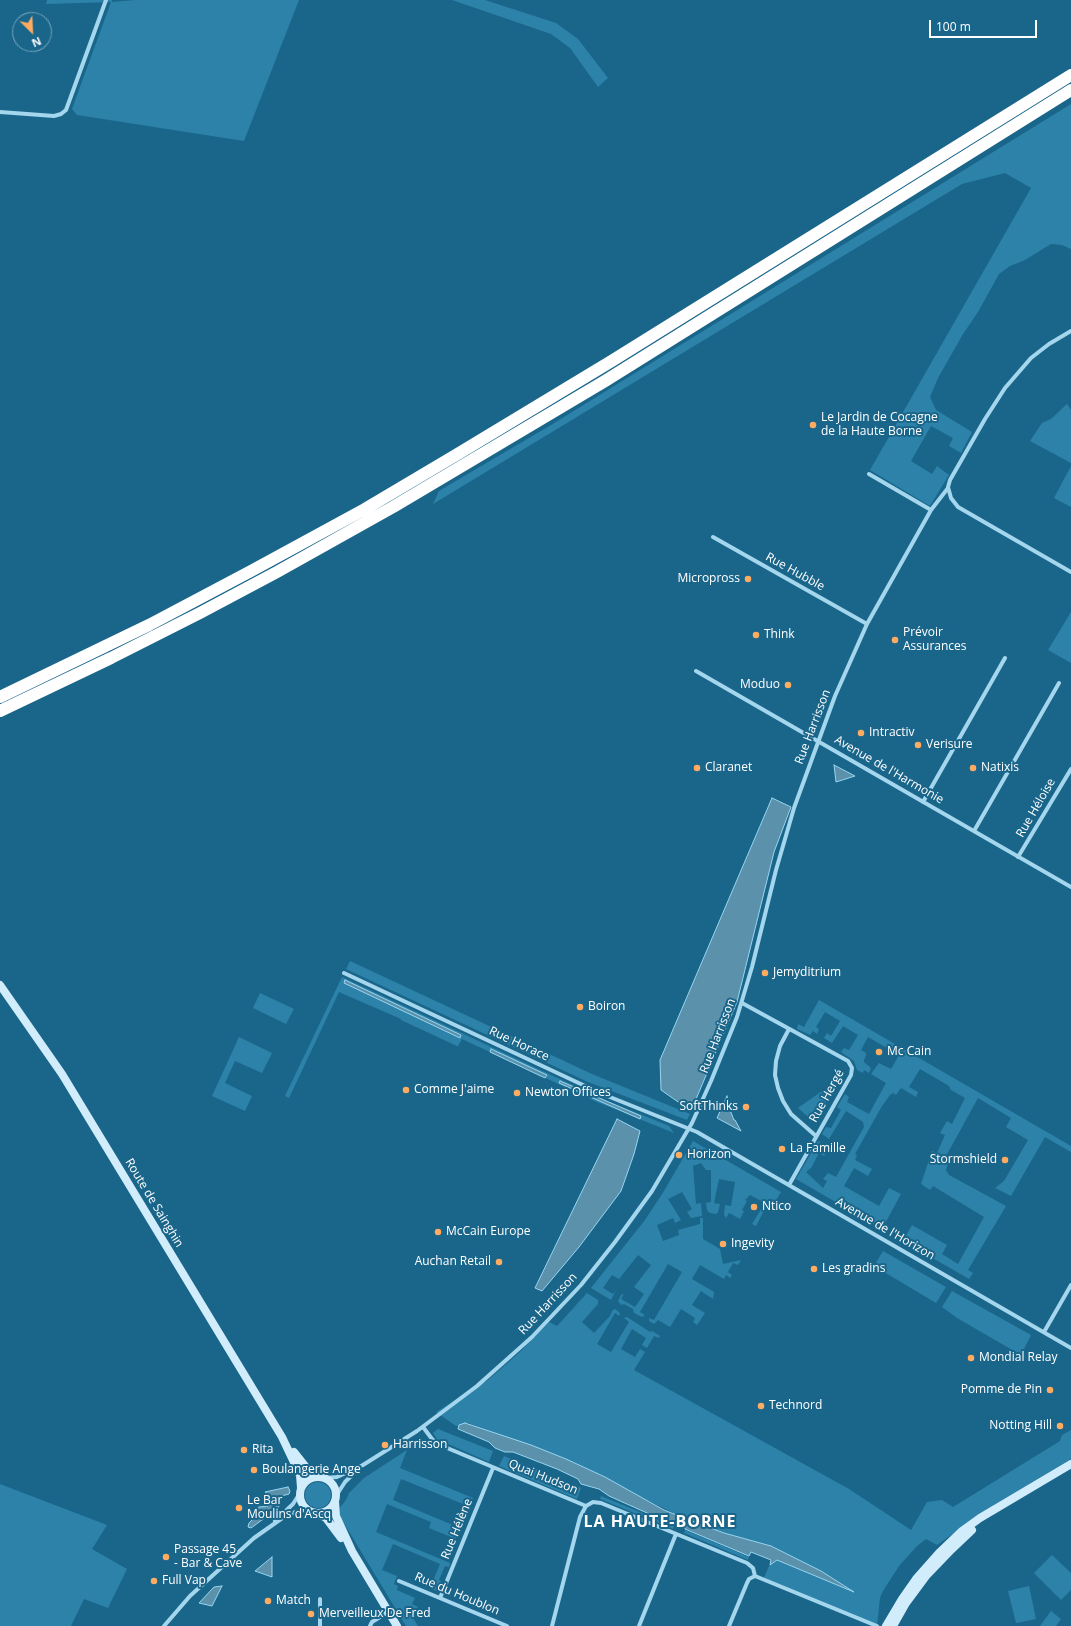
<!DOCTYPE html>
<html>
<head>
<meta charset="utf-8">
<style>
	body { margin:0 }
	#map { position:relative; width:1071px; height:1626px; overflow:hidden; background:#1a668b; font-family:"Open Sans",sans-serif }
	canvas { display:block }
	.north { position:absolute; left:12px; top:12px; width:40px; height:40px; box-sizing:border-box; background:#1a668b; border:1px solid #76a3b9; border-radius:50%; rotate:156deg; font-size:11px; font-weight:700; line-height:16px; text-align:center; color:#fff }
	.north::after { content:''; display:block; margin:auto; width:14px; height:18px; background:#ffac61; clip-path:polygon(50% 0,100% 100%,50% 72%,0 100%) }
	.scale { position:absolute; left:929px; top:20px; width:108px; height:18px; box-sizing:border-box; border:2px solid #fff; border-top:0; padding-left:5px; font-size:12px; line-height:14px; white-space:nowrap; color:#fff; -webkit-text-stroke:3px #1a668b; paint-order:stroke }
</style>
</head>
<body>
<div id="map">
<canvas width="1071" height="1626"></canvas>
<div class="north">N</div>
<div class="scale">100 m</div>
</div>
<script>
const c = document.querySelector('canvas').getContext('2d');
c.lineJoin = 'round';
function fill(path, color) { c.fillStyle = color; c.fill(path, 'evenodd'); }
const poly = rows => new Path2D(rows.map(r => 'M' + r).join(''));
function stroke(path, color, width, dash) { c.strokeStyle = color; c.lineWidth = width; c.lineCap = dash ? 'butt' : 'round'; c.setLineDash(dash || []); c.stroke(path); }
function label(font, color, halo, rows, align = 'center') {
  c.font = font + ' "Open Sans",sans-serif'; c.lineWidth = 4; c.setLineDash([]); c.textBaseline = 'middle'; c.strokeStyle = halo; c.fillStyle = color; for (const [text, x, y, turn = 0] of rows) {
    c.save(); c.translate(x, y); c.rotate((+turn || 0) * Math.PI / 180); c.textAlign = isNaN(turn) ? turn : align; if (halo) c.strokeText(text, 0, 0); c.fillText(text, 0, 0); c.restore();
  }
}
fill(poly([
	[47,0,112,0,112,2,135,0,299,0,244,141,77,115,72,109,111,2,46,4],
	[452,0,485,0,556,23,578,39,608,78,598,87,570,48,551,34],
	[1071,104,1071,249,1062,245,1051,244,1025,260,1010,266,999,274,978,312,963,334,938,378,930,397,936,410,972,432,961,453,949,446,953,438,931,426,911,461,932,474,937,466,949,475,930,506,870,470,1031,188,1005,173,962,184,433,504,439,491,551,425],
	[1067,404,1071,410,1071,463,1030,441,1042,423,1051,419],
	[1071,466,1071,507,1054,498],
	[1071,612,1071,663,1048,650],
	[350,961,592,1074,690,1114,687,1120,588,1082,346,969],
	[342,977,598,1097,669,1126,674,1133,597,1102,462,1039,458,1046,457,1046,401,1020,401,1019,339,992,289,1098,285,1096],
	[260,993,294,1009,286,1024,253,1008],
	[819,1000,1071,1146,1071,1152,1045,1137,1011,1196,995,1188,1004,1181,1028,1140,1006,1127,1011,1118,978,1098,945,1158,949,1160,946,1170,949,1175,1006,1206,968,1270,973,1273,969,1279,903,1241,912,1225,947,1245,942,1254,958,1264,984,1217,933,1186,930,1190,921,1184,932,1151,937,1153,945,1135,940,1133,947,1121,952,1124,965,1098,951,1090,949,1086,920,1069,909,1087,918,1092,916,1097,901,1088,896,1095,893,1093,890,1095,882,1106,855,1154,857,1155,855,1160,872,1169,868,1176,854,1168,844,1186,879,1206,889,1188,901,1194,882,1229,796,1179,818,1141,829,1148,824,1156,819,1153,811,1168,806,1172,823,1188,827,1181,823,1179,828,1173,836,1177,864,1127,863,1122,846,1111,829,1139,822,1134,826,1127,831,1128,841,1110,837,1107,845,1094,849,1097,847,1102,869,1114,886,1083,871,1074,879,1063,891,1069,899,1055,868,1037,861,1050,866,1053,866,1055,864,1060,864,1062,871,1068,869,1073,864,1070,863,1073,857,1070,854,1061,841,1052,844,1048,849,1050,858,1035,843,1026,832,1043,824,1038,827,1033,831,1036,840,1021,825,1012,816,1027,819,1029,817,1034,813,1031,810,1035,797,1029,798,1024,804,1027],
	[239,1037,272,1053,262,1073,235,1061,225,1083,252,1096,245,1111,212,1096],
	[822,1091,830,1095,814,1122,798,1108],
	[693,1141,781,1192,775,1202,770,1199,756,1226,752,1224,765,1203,750,1195,745,1200,747,1201,742,1210,744,1211,740,1219,729,1213,726,1218,724,1215,725,1205,731,1206,735,1182,719,1179,714,1203,720,1204,718,1212,716,1214,710,1213,707,1210,706,1203,711,1202,711,1170,706,1170,701,1163,693,1166,696,1204,701,1203,702,1216,691,1218,687,1212,692,1209,682,1192,668,1199,681,1220,675,1223,673,1218,657,1225,663,1241,679,1235,678,1230,700,1224,700,1218,703,1218,703,1239,720,1249,723,1264,741,1260,738,1265,733,1263,728,1272,732,1275,730,1278,726,1275,724,1279,700,1265,692,1279,714,1292,713,1299,701,1291,692,1305,705,1313,697,1325,693,1322,695,1318,681,1309,670,1327,658,1320,654,1324,649,1321,649,1318,654,1320,682,1272,668,1264,640,1312,645,1315,642,1317,634,1313,633,1309,624,1304,621,1305,618,1301,621,1295,624,1294,621,1299,635,1307,644,1294,634,1287,651,1265,638,1255,619,1279,612,1275,603,1288,613,1294,616,1290,611,1300,591,1288,645,1220,664,1191],
	[883,1251,946,1287,936,1303,874,1266],
	[952,1291,1031,1335,1021,1355,957,1318,942,1307],
	[587,1293,598,1300,598,1304,582,1322,594,1333,610,1316,612,1311,615,1309,619,1312,620,1314,619,1316,615,1313,597,1344,611,1352,629,1322,624,1318,627,1317,650,1332,652,1331,660,1336,659,1338,654,1336,647,1348,642,1345,646,1338,632,1329,621,1349,635,1357,640,1349,645,1352,634,1370,849,1489,911,1530,927,1502,942,1500,953,1507,1060,1441,1062,1435,1071,1430,1071,1459,991,1507,937,1545,926,1539,917,1546,899,1566,883,1591,880,1598,877,1626,763,1580,769,1566,777,1560,853,1591,826,1574,771,1546,724,1533,679,1516,566,1459,468,1423,456,1426,436,1412,488,1380,521,1351,549,1322,557,1326],
	[438,1429,493,1451,489,1462,437,1439,433,1433],
	[407,1450,400,1468,473,1498,466,1513,461,1511,463,1504,401,1479,393,1500,460,1528,453,1546,448,1544,451,1537,429,1528,431,1522,387,1504,376,1532,450,1563,449,1567,445,1566,439,1580,442,1582,439,1592,430,1588,440,1564,393,1544,382,1570,397,1576,394,1584,398,1586,397,1590,415,1598,412,1604,418,1607,413,1618,418,1626,406,1626,342,1520,338,1510,346,1500,349,1493,364,1478],
	[504,1456,581,1488,577,1499,499,1466],
	'305 1495a13 13 0 1 1 26 0a13 13 0 1 1-26 0Z',
	[0,1484,107,1525,92,1549,127,1569,108,1608,84,1599,71,1626,0,1626],
	[601,1496,674,1526,673,1529,600,1499],
	[685,1530,749,1557,748,1560,684,1533],
	[1052,1555,1071,1573,1071,1590,1061,1600,1034,1573],
	[1029,1586,1036,1619,1016,1623,1008,1591],
	[1051,1611,1061,1619,1056,1626,1040,1626]
]), '#2d82a9');
const water = poly([
	[834,765,855,776,836,782,834,765],
	[772,798,791,807,774,852,737,1002,691,1111,661,1090,660,1060,772,798],
	[345,980,461,1035,460,1038,344,983,345,980],
	[491,1049,547,1075,545,1078,490,1052,491,1049],
	[560,1081,641,1116,640,1119,559,1083,560,1081],
	[727,1096,729,1105,728,1105,734,1120,735,1120,741,1131,717,1118,727,1096],
	[617,1119,640,1131,634,1154,621,1191,579,1247,542,1291,535,1288,617,1119],
	[465,1423,531,1445,566,1459,605,1477,664,1510,679,1516,724,1533,771,1546,821,1571,854,1592,777,1560,770,1565,771,1560,751,1552,749,1556,685,1529,685,1527,676,1523,674,1525,609,1496,599,1489,581,1484,578,1479,557,1469,513,1452,505,1452,495,1448,489,1442,458,1429,459,1425,465,1423],
	[288,1487,290,1491,289,1494,278,1497,276,1501,279,1506,277,1509,251,1528,248,1527,249,1523,254,1518,256,1509,259,1507,268,1506,271,1502,270,1495,265,1492,288,1487],
	[272,1557,272,1577,255,1571,272,1557],
	[222,1586,212,1606,199,1603,214,1587,222,1586]
]);
fill(water, '#5c91ab');
stroke(water, '#97d5f0', 1);
stroke(poly([
	[0,112,54,116,61,114,66,110,106,0],
	[1071,331,1049,344,1031,358,1005,388,985,419,950,480,948,487,951,498,958,507,1071,572],
	[931,510,948,488],
	[713,537,867,624],
	[696,671,1071,887],
	[923,802,1005,658],
	[974,831,1059,683],
	[1018,857,1071,769],
	[344,973,600,1093,697,1132,1071,1348],
	[742,1003,837,1055,848,1061,852,1068,851,1075,789,1185],
	[789,1029,780,1046,776,1061,775,1075,778,1088,783,1101,791,1114,816,1136],
	[1044,1332,1071,1285],
	[423,1427,432,1439,440,1445,586,1506,593,1502,601,1503,747,1563,753,1568,755,1576,877,1626],
	[325,1478,337,1477,363,1465,417,1431,477,1386,532,1337,581,1285,615,1242,652,1191,692,1123,711,1081,737,1017,752,967,776,870,794,808,835,696,867,624,931,510,869,474],
	[336,1496,345,1482,358,1469],
	[275,1521,293,1504,300,1493],
	[399,1581,507,1626],
	[440,1598,493,1468],
	[320,1599,320,1626],
	[164,1626,190,1596,254,1538,281,1519,295,1512,310,1511],
	[370,1626,372,1622,388,1612],
	[552,1626,580,1517,586,1506],
	[639,1626,676,1534],
	[729,1626,747,1583,749,1579,755,1576]
]), '#a4d6ed', 4);
stroke(poly([
	[0,985,62,1074,282,1437,300,1475,301,1488],
	[294,1452,309,1471,320,1477],
	'300 1495a18 18 0 1 1 36 0a18 18 0 1 1-36 0Z',
	[335,1501,336,1516,352,1551,397,1626],
	[316,1513,326,1518,341,1538],
	[886,1626,902,1599,916,1579,939,1553,962,1531,980,1518,1071,1464],
	[893,1626,906,1603,926,1576,952,1549,972,1530]
]), '#d1ecfa', 8);
stroke(poly([
	[0,697,149,625,251,571,365,509,456,455,610,362,1071,75],
	[0,711,111,658,200,613,277,572,393,507,605,381,1071,90]
]), '#fff', 12);
for (const [x, y, r, color] of [
	[813,425,4,"#ffac61"],
	[748,579,4,"#ffac61"],
	[756,635,4,"#ffac61"],
	[895,640,4,"#ffac61"],
	[788,685,4,"#ffac61"],
	[861,733,4,"#ffac61"],
	[918,745,4,"#ffac61"],
	[697,768,4,"#ffac61"],
	[973,768,4,"#ffac61"],
	[765,973,4,"#ffac61"],
	[580,1007,4,"#ffac61"],
	[879,1052,4,"#ffac61"],
	[406,1090,4,"#ffac61"],
	[517,1093,4,"#ffac61"],
	[746,1107,4,"#ffac61"],
	[782,1149,4,"#ffac61"],
	[679,1155,4,"#ffac61"],
	[1005,1160,4,"#ffac61"],
	[754,1207,4,"#ffac61"],
	[438,1232,4,"#ffac61"],
	[723,1244,4,"#ffac61"],
	[499,1262,4,"#ffac61"],
	[814,1269,4,"#ffac61"],
	[971,1358,4,"#ffac61"],
	[1050,1390,4,"#ffac61"],
	[761,1406,4,"#ffac61"],
	[1060,1426,4,"#ffac61"],
	[385,1445,4,"#ffac61"],
	[244,1450,4,"#ffac61"],
	[254,1470,4,"#ffac61"],
	[239,1508,4,"#ffac61"],
	[166,1557,4,"#ffac61"],
	[154,1581,4,"#ffac61"],
	[268,1601,4,"#ffac61"],
	[311,1614,4,"#ffac61"]
]) { const dot = new Path2D(); dot.arc(x, y, r, 0, 2 * Math.PI); c.fillStyle = color; c.fill(dot); stroke(dot, '#1a668b', 1.5); }
label('12px', '#fff', '#1a668b', [
	["Le Jardin de Cocagne",821,418],
	["de la Haute Borne",821,432],
	["Micropross",740,579,"right"],
	["Prévoir",903,633],
	["Assurances",903,647],
	["Think",764,635],
	["Moduo",780,685,"right"],
	["Intractiv",869,733],
	["Verisure",926,745],
	["Claranet",705,768],
	["Natixis",981,768],
	["Jemyditrium",773,973],
	["Boiron",588,1007],
	["Mc Cain",887,1052],
	["Comme J'aime",414,1090],
	["Newton Offices",525,1093],
	["SoftThinks",738,1107,"right"],
	["La Famille",790,1149],
	["Horizon",687,1155],
	["Stormshield",997,1160,"right"],
	["Ntico",762,1207],
	["McCain Europe",446,1232],
	["Ingevity",731,1244],
	["Auchan Retail",491,1262,"right"],
	["Les gradins",822,1269],
	["Mondial Relay",979,1358],
	["Pomme de Pin",1042,1390,"right"],
	["Technord",769,1406],
	["Notting Hill",1052,1426,"right"],
	["Harrisson",393,1445],
	["Rita",252,1450],
	["Boulangerie Ange",262,1470],
	["Le Bar",247,1501],
	["Moulins d'Ascq",247,1515],
	["Passage 45",174,1550],
	["- Bar & Cave",174,1564],
	["Full Vap",162,1581],
	["Match",276,1601],
	["Merveilleux De Fred",319,1614]
], 'left');
label('12px', '#fff', '#1a668b', [
	["Rue Hubble",795,572,29],
	["Rue Harrisson",813,727,-69],
	["Avenue de l'Harmonie",889,770,30],
	["Rue Héloise",1036,808,-60],
	["Rue Harrisson",718,1036,-69],
	["Rue Horace",519,1044,25],
	["Rue Hergé",827,1096,-61],
	["Route de Sainghin",154,1203,59],
	["Avenue de l'Horizon",885,1229,30],
	["Rue Harrisson",548,1304,-47],
	["Quai Hudson",543,1477,22],
	["Rue Hélène",457,1529,-68],
	["Rue du Houblon",457,1594,23]
]);
c.letterSpacing = '1px';
label('bold 16px', '#fff', '#1a668b', [
	["LA HAUTE-BORNE",660,1522]
]);
c.letterSpacing = '0px';
</script>
</body>
</html>
